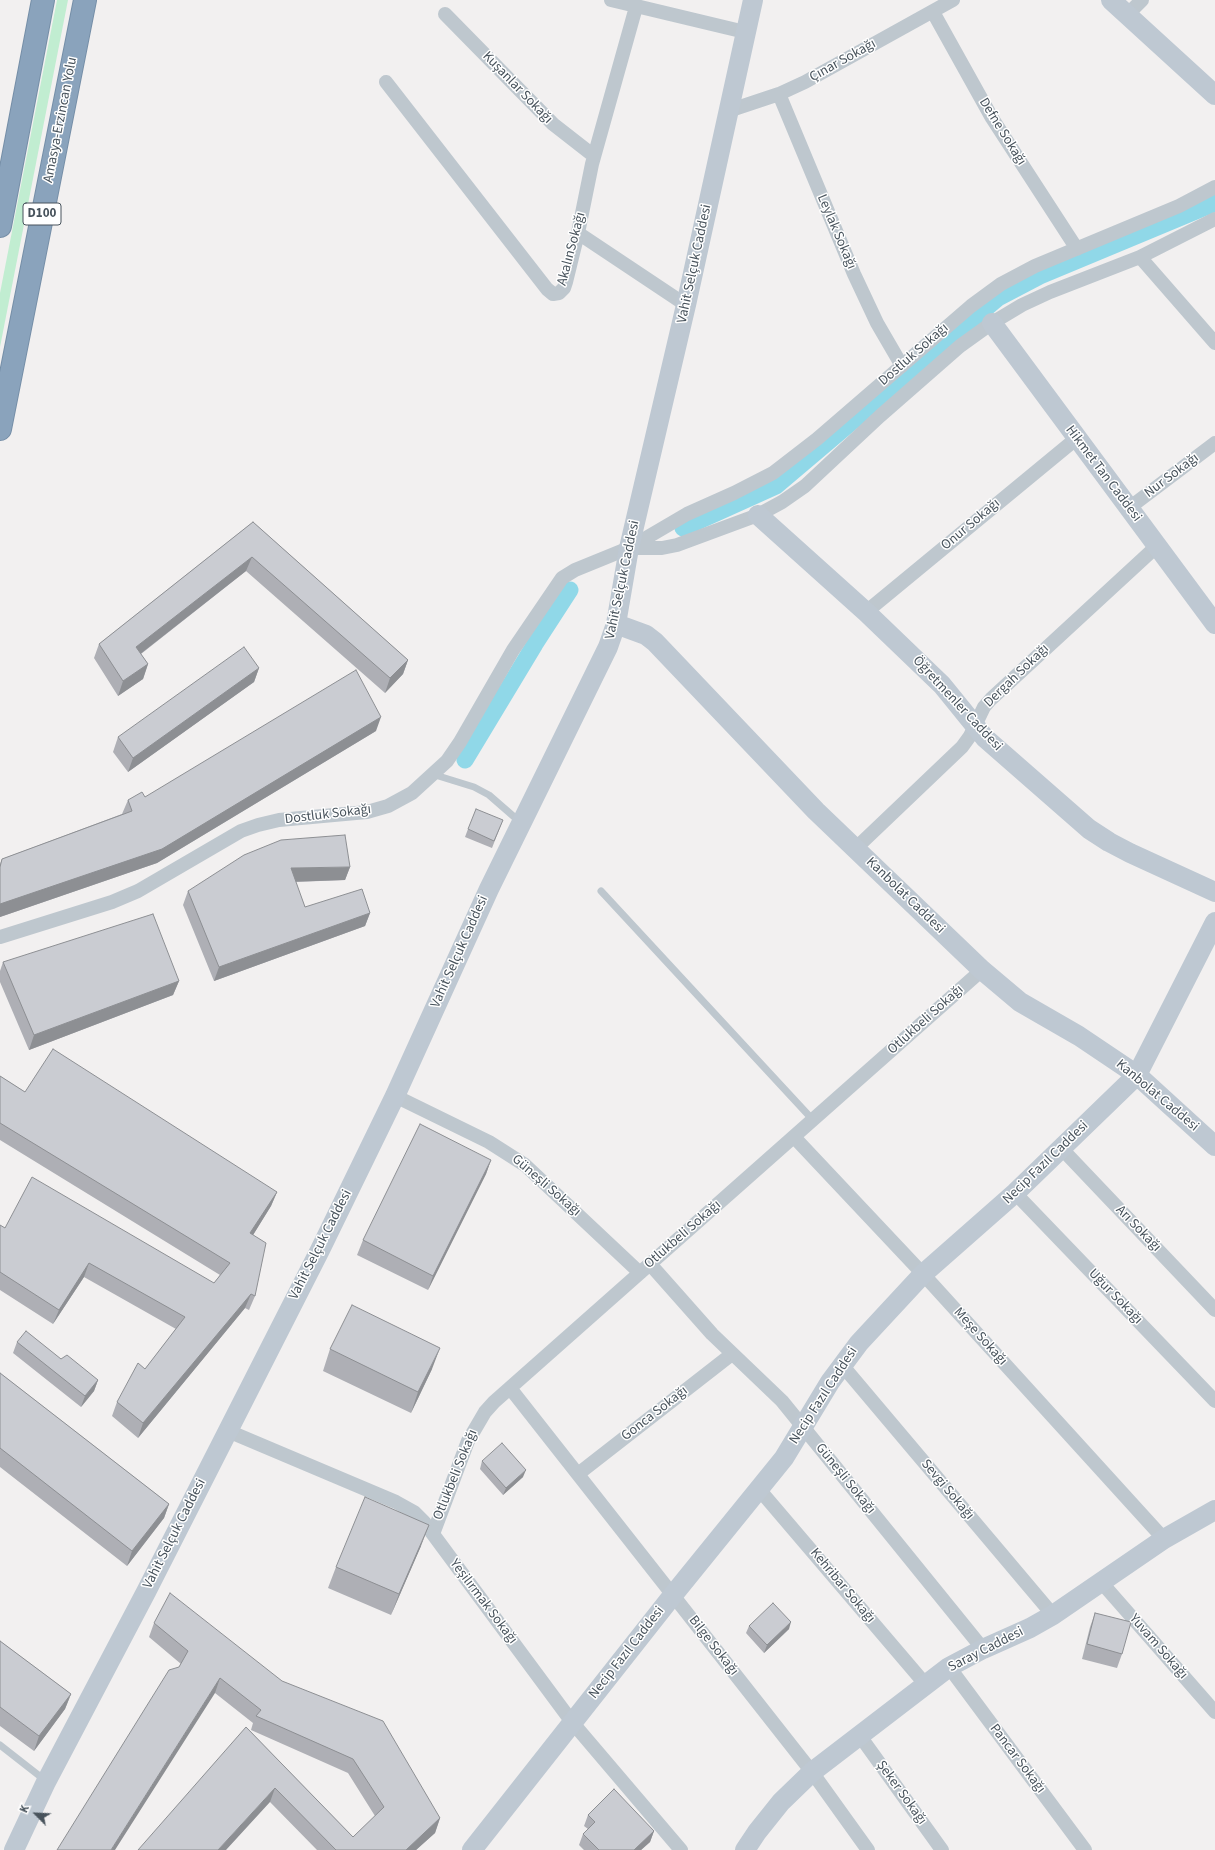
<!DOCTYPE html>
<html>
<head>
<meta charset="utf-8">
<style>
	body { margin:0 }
	#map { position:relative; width:1215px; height:1850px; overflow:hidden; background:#f2f0f0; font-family:"Source Sans 3",sans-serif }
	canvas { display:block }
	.north { position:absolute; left:16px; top:1794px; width:40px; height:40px; -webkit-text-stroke:3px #fff; paint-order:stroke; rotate:294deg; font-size:11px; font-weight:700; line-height:16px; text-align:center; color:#48535c }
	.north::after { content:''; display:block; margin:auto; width:14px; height:18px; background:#48535c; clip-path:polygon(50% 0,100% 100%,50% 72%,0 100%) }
</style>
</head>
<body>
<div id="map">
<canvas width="1215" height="1850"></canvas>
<div class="north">K</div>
</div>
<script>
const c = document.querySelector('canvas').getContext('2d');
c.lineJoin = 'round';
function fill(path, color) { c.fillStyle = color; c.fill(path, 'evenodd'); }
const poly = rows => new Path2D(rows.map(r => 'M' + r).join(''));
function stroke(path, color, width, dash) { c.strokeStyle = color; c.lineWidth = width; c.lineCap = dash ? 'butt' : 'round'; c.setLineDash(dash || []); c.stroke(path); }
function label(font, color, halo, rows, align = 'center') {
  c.font = font + ' "Source Sans 3",sans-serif'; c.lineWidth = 3; c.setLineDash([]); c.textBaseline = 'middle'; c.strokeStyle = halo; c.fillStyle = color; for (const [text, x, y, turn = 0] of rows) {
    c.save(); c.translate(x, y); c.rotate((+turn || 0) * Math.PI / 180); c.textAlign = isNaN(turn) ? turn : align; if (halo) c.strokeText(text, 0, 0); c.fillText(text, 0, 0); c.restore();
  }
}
fill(poly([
	[57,0,68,0,0,347,0,293]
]), '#c1edd1');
stroke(poly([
	[683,528,776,486,998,298,1040,276,1215,203],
	[465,760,535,644,570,590]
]), '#90d8e8', 17);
const highway = poly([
	[0,226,43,0],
	[0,429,85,0]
]);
stroke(highway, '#758ea7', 24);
stroke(poly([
	[432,774,474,787,489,795,520,822],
	[601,891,813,1120],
	[0,1745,46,1781]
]), '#bec7ce', 7);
stroke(poly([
	[611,0,745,32],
	[933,12,992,118,1077,249],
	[445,14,553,124,594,156],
	[1127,15,1142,0],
	[386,82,547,289,553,294,559,293,564,288,566,282,578,233,592,164,636,7],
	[779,94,854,274,877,323,902,366],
	[728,111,779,94,805,82,953,0],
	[578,233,686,305],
	[1140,257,1215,343],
	[1129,508,1215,443],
	[629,548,662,548,677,545,758,515,782,502,805,486,880,416,960,346,992,323,1022,305,1050,292,1140,257,1215,219],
	[866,612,1077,438],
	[855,849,962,747,970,736,984,707,991,699,1157,546],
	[0,937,112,902,138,891,241,831,258,825,279,820,367,812,388,806,412,793,447,761,460,742,513,650,562,578,575,570,629,548,687,514,734,493,773,473,817,439,971,306,1001,284,1035,266,1179,206,1215,187],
	[395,1096,489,1142,525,1165,640,1273],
	[794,1137,923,1274,1164,1539],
	[1062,1149,1215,1310],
	[1015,1193,1215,1401],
	[650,1264,712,1334,782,1401,983,1649],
	[842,1365,1053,1615],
	[510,1388,812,1772,868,1850],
	[228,1431,396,1502,414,1512,424,1522,572,1722,681,1850],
	[578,1474,732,1354],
	[758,1488,926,1685],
	[433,1534,468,1441,485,1412,494,1402,982,970],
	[1102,1583,1215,1712],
	[949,1667,1085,1850],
	[860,1736,942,1850]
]), '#bec7ce', 14);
stroke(poly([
	[1111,0,1215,95],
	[992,323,1215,624],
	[758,515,866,612,942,685,985,738,1089,829,1109,842,1130,853,1215,892],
	[616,624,646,635,655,642,816,811,982,970,1020,1002,1079,1036,1137,1075,1215,1146],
	[14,1850,46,1782,146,1592,320,1250,395,1096,489,889,608,647,616,624,629,548,686,305,753,0],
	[472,1850,673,1595,784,1458,830,1382,859,1343,923,1274,1015,1193,1137,1075,1215,922],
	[745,1850,757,1832,781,1802,812,1772,949,1667,983,1649,1030,1628,1053,1615,1164,1539,1215,1510]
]), '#bec8d2', 20);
stroke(highway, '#8aa3bc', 22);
fill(poly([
	[253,522,408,660,403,674,385,693,246,571,141,654,148,664,143,679,118,696,94,658,99,644],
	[259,668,254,682,128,772,113,752,118,737],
	[376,731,157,863,0,917,0,864,2,859,122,814,128,800,145,797],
	[503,820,492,848,465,837,468,829],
	[350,867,345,880,295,882,305,907,370,913,365,926,214,981,183,905,188,891],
	[3,962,179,981,173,995,29,1050,0,982,0,971],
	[0,1076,25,1092,277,1192,271,1206,253,1235,255,1296,249,1310,245,1308,138,1438,112,1416,117,1402,145,1369,176,1329,84,1277,53,1324,0,1290,0,1225,5,1228,214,1283,220,1275,0,1140],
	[491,1160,486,1174,428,1290,357,1255,363,1240],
	[17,1342,61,1359,98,1380,94,1391,81,1407,13,1353],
	[330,1349,432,1369,411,1413,323,1371],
	[0,1373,169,1504,164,1518,127,1566,0,1467],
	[482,1461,523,1477,503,1495,480,1469],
	[421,1546,391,1615,328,1588,336,1567],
	[1095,1613,1122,1654,1117,1668,1082,1659,1090,1627],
	[154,1623,440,1818,435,1833,416,1850,317,1850,270,1802,246,1727,353,1837,375,1816,348,1773,251,1730,253,1723,215,1693,179,1667,181,1664,149,1637],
	[749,1626,789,1629,764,1653,746,1633],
	[0,1641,71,1694,65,1709,34,1751,0,1726],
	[588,1815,654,1831,650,1842,641,1850,584,1850,579,1845,583,1834,588,1829,584,1826]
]), '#aeafb5');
fill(poly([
	[252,557,246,571,130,662,136,647],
	[408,660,403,674,385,693,390,678],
	[148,664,143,679,118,696,123,681],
	[259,668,254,682,128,772,133,758],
	[381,717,376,731,157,863,0,917,0,904],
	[350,867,345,880,286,882,291,868],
	[370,913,365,926,214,981,219,967],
	[179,981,173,995,29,1050,34,1035],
	[491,1160,486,1174,428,1290,433,1276],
	[277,1192,271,1206,245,1248,250,1233],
	[89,1263,84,1277,53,1324,59,1310],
	[251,1294,245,1308,138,1438,143,1423],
	[440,1348,432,1369,411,1413,418,1392],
	[98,1380,94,1391,81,1407,85,1396],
	[526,1470,523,1477,503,1495,506,1488],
	[169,1504,164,1518,127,1566,132,1551],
	[429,1525,421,1546,391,1615,399,1594],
	[791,1622,789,1629,764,1653,767,1645],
	[220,1678,215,1693,115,1850,111,1850],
	[71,1694,65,1709,34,1751,39,1736],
	[275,1788,270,1802,226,1850,218,1850],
	[440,1818,435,1833,416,1850,406,1850],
	[654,1831,650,1842,641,1850,634,1850]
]), '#8d8f93');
const building = poly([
	[253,522,408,660,390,678,252,557,136,647,148,664,123,681,99,644,253,522],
	[244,647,259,668,133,758,118,737,244,647],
	[356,670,381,717,162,849,0,904,0,867,2,859,132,811,128,800,142,792,145,797,356,670],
	[476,809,503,820,494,841,468,829,476,809],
	[345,835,350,867,291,868,305,907,362,889,370,913,219,967,188,891,244,855,281,840,345,835],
	[153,914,179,981,34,1035,3,962,153,914],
	[53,1049,277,1192,250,1233,266,1243,255,1296,251,1294,143,1423,117,1402,138,1363,145,1369,185,1317,89,1263,59,1310,0,1272,0,1225,5,1228,32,1177,214,1283,230,1263,0,1123,0,1076,25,1092,53,1049],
	[420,1124,491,1160,433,1276,363,1240,420,1124],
	[352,1305,440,1348,418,1392,330,1349,352,1305],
	[26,1331,61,1359,67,1355,98,1380,85,1396,17,1342,26,1331],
	[0,1373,169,1504,132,1551,0,1448,0,1373],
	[502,1443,526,1470,506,1488,482,1461,502,1443],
	[365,1497,429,1525,399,1594,336,1567,365,1497],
	[170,1593,282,1681,383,1721,440,1818,406,1850,336,1850,275,1788,218,1850,138,1850,246,1727,353,1837,384,1807,353,1759,256,1716,261,1710,220,1678,111,1850,57,1850,169,1670,179,1667,188,1651,154,1623,170,1593],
	[773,1603,791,1622,767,1645,749,1626,773,1603],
	[1095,1613,1131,1622,1122,1654,1087,1644,1095,1613],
	[0,1641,71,1694,39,1736,0,1707,0,1641],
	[614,1789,654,1831,634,1850,599,1850,583,1834,595,1822,588,1815,614,1789]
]);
fill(building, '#caccd2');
stroke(building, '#8d8f93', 1);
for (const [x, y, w] of [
	[42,214,38]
]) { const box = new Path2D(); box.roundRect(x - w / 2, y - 11, w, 22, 3); c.fillStyle = '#fff'; c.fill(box); stroke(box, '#48535c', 1); }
label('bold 13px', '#48535c', null, [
	["D100",42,214]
]);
label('14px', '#48535c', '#fff', [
	["Çınar Sokağı",843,61,-29],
	["Kuşanlar Sokağı",517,88,46],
	["Amasya-Erzincan Yolu",61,120,-79],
	["Defne Sokağı",1002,132,58],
	["Leylak Sokağı",836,232,67],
	["AkalınSokağı",572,249,-75],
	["Vahit Selçuk Caddesi",695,264,-78],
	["Dostluk Sokağı",914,355,-41],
	["Hikmet Tan Caddesi",1103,474,53],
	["Nur Sokağı",1172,476,-37],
	["Onur Sokağı",971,525,-40],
	["Vahit Selçuk Caddesi",623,580,-78],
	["Dergah Sokağı",1017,676,-44],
	["Öğretmenler Caddesi",957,704,47],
	["Dostluk Sokağı",328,815,-7],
	["Kanbolat Caddesi",905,896,44],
	["Vahit Selçuk Caddesi",460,952,-66],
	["Otlukbeli Sokağı",926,1020,-42],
	["Kanbolat Caddesi",1157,1096,40],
	["Necip Fazıl Caddesi",1046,1163,-44],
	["Güneşli Sokağı",546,1186,41],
	["Arı Sokağı",1138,1229,46],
	["Otlukbeli Sokağı",683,1235,-41],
	["Vahit Selçuk Caddesi",321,1245,-63],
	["Uğur Sokağı",1115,1297,46],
	["Meşe Sokağı",980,1337,48],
	["Necip Fazıl Caddesi",824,1396,-57],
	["Gonca Sokağı",655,1414,-38],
	["Otlukbeli Sokağı",456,1475,-68],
	["Güneşli Sokağı",845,1479,51],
	["Sevgi Sokağı",947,1490,50],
	["Vahit Selçuk Caddesi",175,1534,-63],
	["Kehribar Sokağı",842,1586,50],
	["Yeşilırmak Sokağı",483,1602,53],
	["Bilge Sokağı",713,1646,52],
	["Yuvam Sokağı",1158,1647,49],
	["Saray Caddesi",986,1650,-27],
	["Necip Fazıl Caddesi",627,1653,-52],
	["Pancar Sokağı",1017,1759,53],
	["Şeker Sokağı",901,1793,54]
]);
</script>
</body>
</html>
